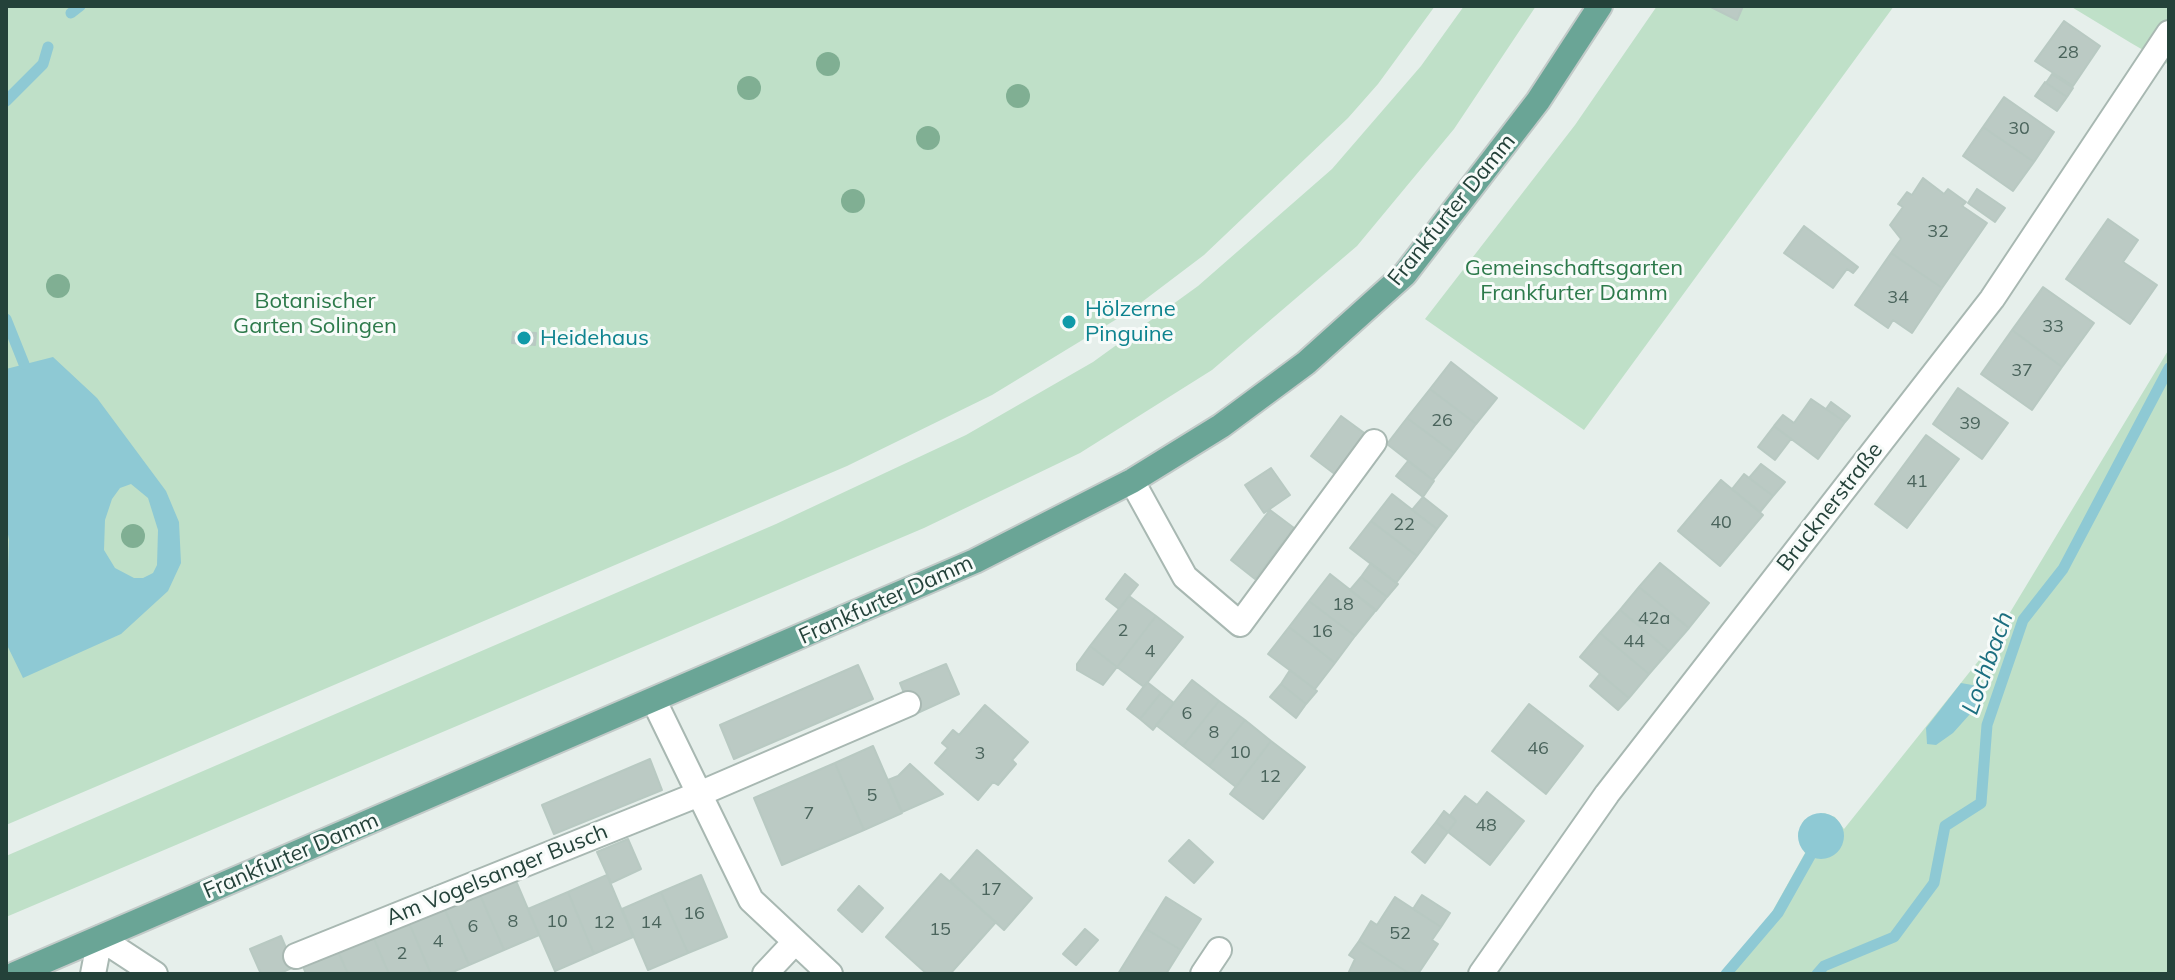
<!DOCTYPE html>
<html>
<head>
<meta charset="utf-8">
<style>
	body { margin:0 }
	#map { position:relative; width:2175px; height:980px; overflow:hidden; background:#e6efeb; font-family:Mulish,sans-serif }
	canvas { display:block }
	.frame { position:absolute; inset:0; border:8px solid #24423a; pointer-events:none }
</style>
</head>
<body>
<div id="map">
<canvas width="2175" height="980"></canvas>
<div class="frame"></div>
</div>
<script>
const c = document.querySelector('canvas').getContext('2d');
c.lineJoin = 'round';
function fill(path, color) { c.fillStyle = color; c.fill(path, 'evenodd'); }
const poly = rows => new Path2D(rows.map(r => 'M' + r).join(''));
function stroke(path, color, width, dash) { c.strokeStyle = color; c.lineWidth = width; c.lineCap = dash ? 'butt' : 'round'; c.setLineDash(dash || []); c.stroke(path); }
function label(font, color, halo, rows, align = 'center') {
  c.font = font + ' Mulish,sans-serif'; c.lineWidth = 6; c.setLineDash([]); c.textBaseline = 'middle'; c.strokeStyle = halo; c.fillStyle = color; for (const [text, x, y, turn = 0] of rows) {
    c.save(); c.translate(x, y); c.rotate((+turn || 0) * Math.PI / 180); c.textAlign = isNaN(turn) ? turn : align; if (halo) c.strokeText(text, 0, 0); c.fillText(text, 0, 0); c.restore();
  }
}
fill(poly([
	[6,6,1435,6,1378,84,1348,118,1204,255,1130,311,992,395,847,466,6,825],
	[1464,6,1536,6,1454,129,1357,246,1212,370,1080,453,924,528,6,917,6,856,776,524,966,435,1093,362,1198,286,1332,169,1421,66],
	[1657,6,1894,6,1584,430,1425,319,1575,125],
	[2070,6,2169,6,2169,65,2131,43],
	[2169,349,2169,974,1731,974,1772,912,1805,853,1798,834,1804,820,1824,813,1835,817,1844,829,1988,649]
]), '#bfe0c8');
fill(poly([
	[53,357,97,398,166,491,179,522,181,563,168,591,121,634,23,678,6,643,9,540,6,523,6,369],
	[131,484,148,498,158,530,157,565,153,573,143,578,134,578,115,568,104,550,105,520,112,499,120,488],
	[1961,683,1978,686,1983,694,1979,704,1953,733,1936,745,1927,744,1926,728],
	'1798 836a23 23 0 1 1 46 0a23 23 0 1 1-46 0Z'
]), '#8ec9d4');
stroke(poly([
	[71,13,80,6],
	[6,101,43,64,48,47],
	[6,319,24,364],
	[1726,974,1778,913,1810,856],
	[1817,974,1824,966,1894,937,1934,883,1945,826,1981,803,1987,725,2023,620,2063,569,2169,368]
]), '#8ec9d4', 11);
const building = poly([
	[1709,6,1743,6,1737,20,1709,6],
	[2064,21,2100,46,2073,86,2035,61,2064,21],
	[2052,74,2073,88,2067,97,2046,83,2052,74],
	[2045,82,2067,97,2057,111,2035,96,2045,82],
	[2004,97,2054,132,2034,162,1983,127,2004,97],
	[1983,127,2034,162,2013,191,1963,156,1983,127],
	[1923,178,1944,194,1948,189,1966,202,1962,206,1987,223,1942,288,1891,253,1901,239,1890,225,1903,207,1898,204,1907,192,1912,195,1923,178],
	[1977,189,2005,208,1995,222,1968,203,1977,189],
	[2108,219,2138,240,2123,262,2157,285,2130,324,2066,279,2108,219],
	[1804,226,1858,267,1853,273,1847,269,1833,288,1784,253,1804,226],
	[1891,253,1942,288,1912,333,1893,320,1888,328,1855,305,1891,253],
	[2043,287,2094,323,2062,367,2012,330,2043,287],
	[2012,330,2062,367,2032,410,1981,374,2012,330],
	[513,332,536,333,535,345,512,343,513,332],
	[1451,362,1497,398,1476,424,1430,389,1451,362],
	[1958,388,2008,423,1982,459,1933,424,1958,388],
	[1430,389,1476,424,1454,453,1407,418,1430,389],
	[1811,399,1845,422,1818,459,1774,426,1783,415,1794,423,1811,399],
	[1831,402,1850,416,1845,422,1826,409,1831,402],
	[1341,416,1367,435,1336,475,1311,456,1341,416],
	[1407,418,1454,453,1433,480,1387,444,1407,418],
	[1774,426,1791,439,1775,460,1758,447,1774,426],
	[1926,435,1959,459,1907,528,1875,504,1926,435],
	[1408,461,1434,481,1423,497,1396,476,1408,461],
	[1761,464,1785,482,1773,496,1749,478,1761,464],
	[1271,468,1290,495,1264,513,1245,485,1271,468],
	[1744,474,1773,496,1760,512,1732,489,1744,474],
	[1721,480,1763,515,1720,566,1678,531,1721,480],
	[1392,494,1437,529,1417,556,1371,521,1392,494],
	[1423,497,1447,516,1437,529,1412,510,1423,497],
	[1270,510,1294,528,1255,579,1231,560,1270,510],
	[1371,521,1417,556,1396,583,1350,548,1371,521],
	[1371,563,1398,584,1387,597,1361,577,1371,563],
	[1660,563,1709,603,1689,628,1639,587,1660,563],
	[1125,574,1138,585,1119,609,1106,599,1125,574],
	[1330,574,1376,610,1355,636,1309,601,1330,574],
	[1361,577,1387,597,1376,611,1350,590,1361,577],
	[1639,587,1689,628,1669,651,1620,610,1639,587],
	[1129,596,1156,616,1117,667,1090,646,1129,596],
	[1309,601,1355,636,1335,663,1289,627,1309,601],
	[1620,610,1669,651,1649,674,1600,633,1620,610],
	[1156,616,1183,637,1144,687,1117,667,1156,616],
	[1289,627,1335,663,1315,689,1268,654,1289,627],
	[1600,633,1649,674,1629,698,1580,657,1600,633],
	[1090,646,1117,667,1103,685,1077,670,1077,664,1090,646],
	[946,664,959,694,913,715,900,683,946,664],
	[858,665,873,699,734,759,720,725,858,665],
	[1290,670,1317,691,1306,704,1281,684,1290,670],
	[1600,674,1629,698,1618,710,1590,686,1600,674],
	[1192,680,1219,701,1183,746,1156,725,1192,680],
	[1147,682,1161,693,1140,719,1127,709,1147,682],
	[1281,684,1306,704,1296,718,1270,697,1281,684],
	[1161,693,1174,703,1153,730,1140,719,1161,693],
	[1219,701,1245,720,1209,766,1183,746,1219,701],
	[1529,704,1583,746,1546,794,1492,751,1529,704],
	[985,705,1028,742,1012,760,1016,764,998,785,993,782,978,800,935,763,948,748,942,743,953,730,959,735,985,705],
	[1245,720,1271,741,1236,787,1209,766,1245,720],
	[1271,741,1305,767,1263,819,1230,794,1271,741],
	[873,746,902,813,864,830,835,763,873,746],
	[650,759,662,790,554,834,542,805,650,759],
	[835,763,864,830,782,865,754,798,835,763],
	[910,764,943,794,902,812,888,780,898,776,910,764],
	[1487,792,1524,821,1490,865,1448,832,1456,821,1450,815,1465,796,1477,805,1487,792],
	[1444,811,1456,821,1448,832,1436,822,1444,811],
	[1436,822,1448,832,1425,863,1412,852,1436,822],
	[628,839,641,869,611,883,597,852,628,839],
	[1189,840,1213,862,1194,883,1169,861,1189,840],
	[977,850,1032,898,1004,930,950,881,977,850],
	[513,874,539,935,504,950,477,888,513,874],
	[941,874,996,922,950,974,927,974,886,937,941,874],
	[607,875,633,937,594,954,568,892,607,875],
	[701,875,727,937,688,953,661,892,701,875],
	[859,886,883,908,862,932,838,910,859,886],
	[477,888,504,950,469,965,442,903,477,888],
	[568,892,594,954,555,971,528,909,568,892],
	[661,892,688,953,648,970,622,909,661,892],
	[1422,895,1450,913,1441,927,1413,909,1422,895],
	[1166,897,1201,919,1181,950,1146,929,1166,897],
	[1395,897,1441,927,1432,940,1438,944,1418,974,1410,974,1359,941,1371,921,1377,925,1395,897],
	[442,903,469,965,448,974,431,974,407,918,442,903],
	[407,918,431,974,389,974,372,934,407,918],
	[1085,929,1098,940,1076,965,1063,954,1085,929],
	[1146,929,1181,950,1166,974,1118,974,1146,929],
	[372,934,389,974,348,974,337,949,372,934],
	[281,936,294,967,278,974,261,974,250,949,281,936],
	[1359,941,1410,974,1348,974,1355,959,1349,955,1359,941],
	[337,949,348,974,306,974,302,964,337,949]
]);
fill(building, '#bbcac4');
stroke(building, '#b8c9c2', 2);
const minor = poly([
	[1132,481,1185,577,1240,624,1374,442],
	[654,701,751,900,830,974],
	[296,956,699,794,908,704],
	[93,974,100,938,155,974],
	[765,974,794,943],
	[1203,974,1219,950],
	[1481,974,1607,794,1992,299,2169,33]
]);
const major = poly([
	[15,974,975,561,1132,481,1221,426,1306,363,1405,274,1538,101,1600,6]
]);
stroke(minor, '#a8b8b2', 28);
stroke(major, '#c2cac8', 28);
stroke(minor, '#fff', 24);
stroke(major, '#6aa596', 24);
c.fillStyle = '#80af93';
for (const [x, y] of [
	[828,64],
	[749,88],
	[1018,96],
	[928,138],
	[853,201],
	[58,286],
	[133,536]
]) { c.beginPath(); c.arc(x, y, 12, 0, 2 * Math.PI); c.fill(); }
for (const [x, y, r, color] of [
	[1069,322,8,"#0f9aa8"],
	[524,338,8,"#0f9aa8"]
]) { const dot = new Path2D(); dot.arc(x, y, r, 0, 2 * Math.PI); c.fillStyle = color; c.fill(dot); stroke(dot, '#f7fbf9', 3); }
label('18px', '#4a645c', null, [
	["28",2068,53],
	["30",2019,129],
	["32",1938,232],
	["34",1898,298],
	["33",2053,327],
	["37",2022,371],
	["26",1442,421],
	["39",1970,424],
	["41",1917,482],
	["40",1721,523],
	["22",1404,525],
	["18",1343,605],
	["42a",1654,619],
	["2",1123,631],
	["16",1322,632],
	["44",1634,642],
	["4",1150,652],
	["6",1187,714],
	["8",1214,733],
	["46",1538,749],
	["10",1240,753],
	["3",980,754],
	["12",1270,777],
	["5",872,796],
	["7",809,814],
	["48",1486,826],
	["17",991,890],
	["16",694,914],
	["8",513,922],
	["10",557,922],
	["12",604,923],
	["14",651,923],
	["6",473,927],
	["15",940,930],
	["52",1400,934],
	["4",438,942],
	["2",402,954]
]);
label('22px', '#24423a', '#f7fbf9', [
	["Frankfurter Damm",1452,210,-51],
	["Brucknerstraße",1830,507,-52],
	["Frankfurter Damm",886,600,-24],
	["Frankfurter Damm",291,856,-23],
	["Am Vogelsanger Busch",497,875,-22]
]);
label('22px', '#2d7a4b', '#f7fbf9', [
	["Gemeinschaftsgarten",1574,268],
	["Frankfurter Damm",1574,293],
	["Botanischer",315,301],
	["Garten Solingen",315,326]
]);
label('22px', '#0d838f', '#f7fbf9', [
	["Hölzerne",1085,309],
	["Pinguine",1085,334],
	["Heidehaus",540,338]
], 'left');
label('italic 24px', '#1c6f80', '#f7fbf9', [
	["Lochbach",1988,663,-70]
]);
</script>
</body>
</html>
